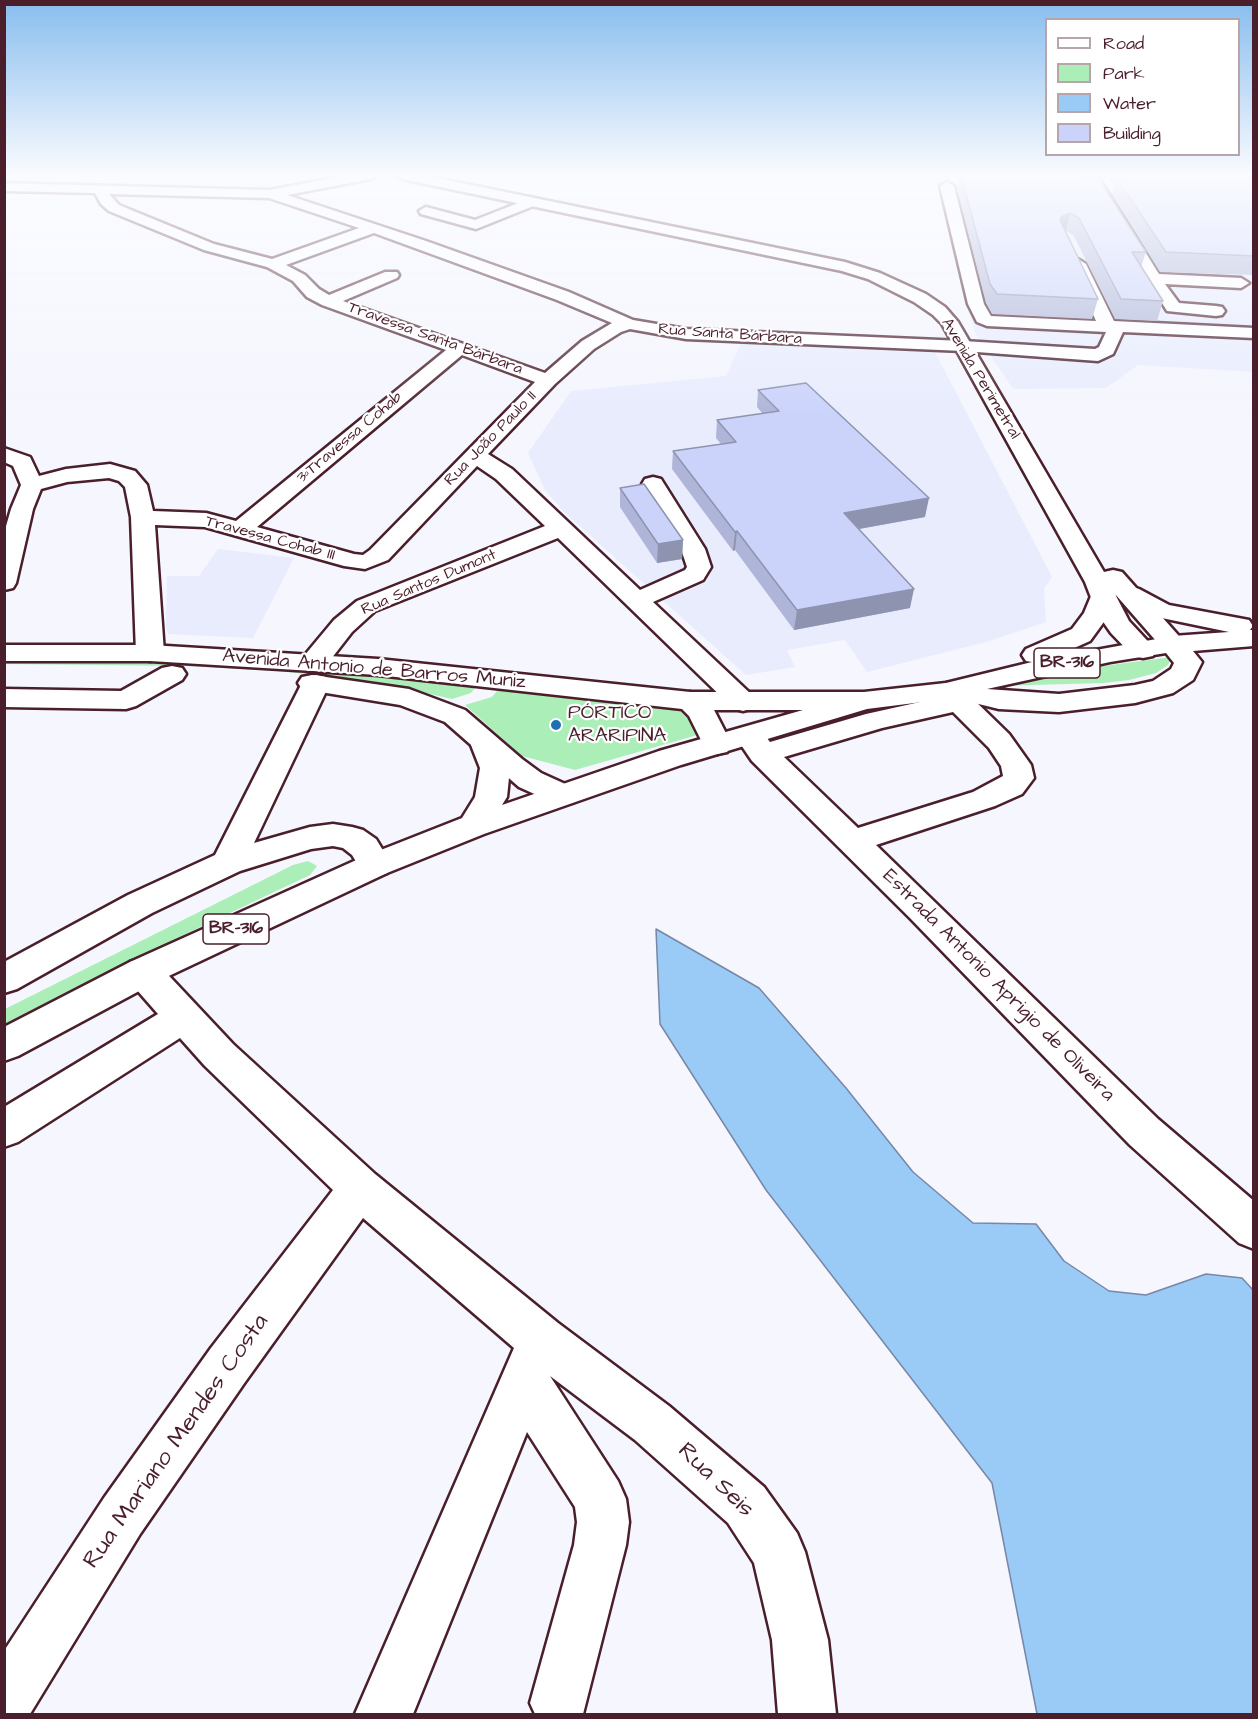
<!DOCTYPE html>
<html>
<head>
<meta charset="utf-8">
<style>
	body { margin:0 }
	#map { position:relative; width:1258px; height:1719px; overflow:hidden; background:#f5f6fe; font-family:"Architects Daughter",sans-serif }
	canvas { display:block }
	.frame { position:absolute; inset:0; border:6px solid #4a1f2b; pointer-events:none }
	.legend { position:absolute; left:1045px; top:18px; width:195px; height:138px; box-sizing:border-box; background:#fff; border:2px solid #b7a5aa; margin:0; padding:8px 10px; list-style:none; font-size:18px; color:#4a1f2b }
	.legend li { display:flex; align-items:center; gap:12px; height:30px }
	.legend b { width:30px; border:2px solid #b7a5aa }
</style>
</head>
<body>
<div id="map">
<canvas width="1258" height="1719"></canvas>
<div class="frame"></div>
<ul class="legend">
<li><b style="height:8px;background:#fff"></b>Road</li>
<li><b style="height:16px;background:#aceeb7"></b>Park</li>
<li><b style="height:16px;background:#99cbf6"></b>Water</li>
<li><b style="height:16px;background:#cbd3fb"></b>Building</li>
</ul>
</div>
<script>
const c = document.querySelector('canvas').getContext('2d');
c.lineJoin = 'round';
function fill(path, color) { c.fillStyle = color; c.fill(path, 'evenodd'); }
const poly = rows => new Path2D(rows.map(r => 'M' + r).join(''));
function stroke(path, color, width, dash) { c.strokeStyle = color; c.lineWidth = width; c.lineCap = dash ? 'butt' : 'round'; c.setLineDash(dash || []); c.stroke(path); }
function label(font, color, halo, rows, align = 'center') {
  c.font = font + ' "Architects Daughter",sans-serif'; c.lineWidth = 4.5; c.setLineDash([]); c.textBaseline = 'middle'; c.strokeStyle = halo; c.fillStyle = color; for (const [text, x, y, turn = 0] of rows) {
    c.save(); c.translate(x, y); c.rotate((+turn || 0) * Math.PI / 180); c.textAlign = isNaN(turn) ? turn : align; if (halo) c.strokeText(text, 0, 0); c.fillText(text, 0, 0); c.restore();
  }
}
fill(poly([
	[934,175,1253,175,1253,372,1138,365,1106,388,1013,389,974,331,938,182],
	[741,343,933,348,1052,577,1044,588,1046,622,986,642,867,672,845,640,787,650,795,667,746,675,565,513,545,490,528,453,571,391,726,376],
	[218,549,294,558,253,638,168,634,166,627,167,576,199,576]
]), '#e8ecfd');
fill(poly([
	[114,657,282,664,477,685,471,693,452,699,372,681,277,671,188,666,5,664,4,658],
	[1172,657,1168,665,1156,673,1129,680,1104,683,996,686,1103,666],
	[502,685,687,707,708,732,575,770,522,756,465,705,492,697],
	[308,861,317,866,310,875,175,939,5,1031,5,1009,293,865]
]), '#aceeb7');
const water = poly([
	[656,929,759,988,846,1088,913,1172,973,1223,1036,1224,1064,1261,1109,1291,1146,1295,1206,1274,1242,1278,1253,1290,1253,1714,1037,1714,992,1483,766,1190,660,1024,656,929]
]);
fill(water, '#99cbf6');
stroke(water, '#7986a5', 1.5);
const minor = poly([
	[348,175,377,175,371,179,287,195,426,241,569,292,633,320,686,329,963,341,1095,349,1099,347,1106,332,987,326,977,322,968,304,940,186,947,182,954,186,984,304,991,316,1096,321,1070,264,1078,259,1086,264,1114,321,1254,328,1254,338,1123,332,1113,354,1098,361,963,351,686,339,630,329,621,332,594,349,555,384,488,454,512,469,640,590,685,570,687,567,681,549,642,484,645,479,653,477,661,479,705,549,711,567,703,580,653,602,753,696,757,702,753,708,743,711,733,708,558,538,375,611,352,632,324,668,314,670,304,668,300,662,304,656,334,620,357,601,545,526,496,479,477,466,388,560,365,569,344,566,205,527,155,525,164,653,160,659,150,661,140,659,136,653,131,517,125,487,119,481,109,478,67,482,41,489,33,509,16,583,13,588,4,590,4,533,11,509,21,485,13,466,4,462,4,448,30,457,39,476,66,469,110,464,135,471,147,485,153,511,206,513,236,521,446,350,322,305,307,297,293,281,267,267,204,250,109,211,101,204,95,193,4,191,4,183,270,190,348,175],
	[109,194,269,198,359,228,272,259,214,244,119,205,109,194],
	[374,233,557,300,612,323,582,341,545,373,343,301,397,278,399,275,397,272,385,272,329,295,319,289,305,275,286,265,374,233],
	[462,355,535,382,370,550,363,555,354,554,257,527,462,355],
	[1084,175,1097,175,1159,274,1241,278,1249,283,1241,288,1165,284,1179,303,1216,306,1222,307,1225,311,1222,315,1216,316,1167,311,1084,175],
	[531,198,536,199,538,202,536,205,476,229,421,214,419,211,426,207,475,220,531,198],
	[172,666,182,668,186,674,182,680,136,706,126,709,4,707,4,689,121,691,162,668,172,666],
	[316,675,326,677,330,683,254,843,310,827,333,824,352,827,363,830,376,839,392,865,387,873,375,877,363,873,352,855,343,848,333,846,311,849,240,871,152,913,17,989,4,993,4,962,128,895,215,855,302,683,306,677,316,675],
	[947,683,957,685,970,696,1009,734,1031,765,1034,778,1022,794,995,806,876,845,1158,1119,1254,1201,1254,1249,1239,1243,1130,1145,909,917,752,761,735,736,740,729,750,727,760,729,770,742,866,714,938,698,933,691,937,685,947,683],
	[953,712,989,748,1001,766,1003,776,973,792,858,828,784,757,882,728,953,712],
	[143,958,156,962,233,1044,375,1174,558,1323,669,1406,764,1487,797,1533,805,1552,828,1640,836,1714,778,1714,772,1640,754,1563,728,1523,635,1440,550,1376,618,1481,626,1499,629,1522,626,1545,583,1714,535,1714,530,1703,574,1545,577,1522,575,1507,527,1432,413,1714,355,1714,514,1348,363,1218,245,1382,140,1534,30,1714,4,1714,4,1651,104,1498,211,1348,333,1190,205,1066,180,1038,18,1142,4,1147,4,1107,158,1014,130,982,125,972,130,962,143,958]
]);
const major = poly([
	[396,175,423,175,845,262,880,273,926,294,945,307,958,322,1104,572,1113,570,1122,572,1186,644,1182,650,1173,652,1164,650,1115,594,1129,621,1156,650,1153,656,1143,658,1133,656,1111,633,1097,613,1085,582,942,324,933,315,914,302,868,279,842,271,402,179,396,175],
	[4,645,150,645,378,659,690,692,700,695,712,706,732,745,727,752,717,754,707,752,689,716,682,709,378,675,150,661,4,661,4,645],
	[312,675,409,689,465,710,522,759,541,773,574,788,579,795,574,802,563,805,552,802,519,787,445,722,400,705,302,689,298,683,302,677,312,675]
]);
const highway = poly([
	[1103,586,1112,589,1116,594,1106,619,1090,641,1052,658,1173,636,1229,632,1152,616,1121,599,1117,594,1121,589,1130,586,1139,589,1169,605,1249,620,1253,626,1250,630,1254,630,1254,646,1193,651,1202,662,1193,680,1173,693,1135,703,1059,712,999,709,954,698,867,709,681,765,484,834,387,873,156,982,18,1056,4,1061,4,1027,130,962,363,857,462,818,475,797,480,768,471,745,476,738,486,736,496,738,510,768,507,797,502,805,659,751,803,710,690,710,680,707,676,701,680,695,690,692,864,692,946,683,1032,662,1026,661,1022,655,1026,649,1072,629,1084,613,1094,589,1103,586],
	[1166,653,1174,663,1171,669,1153,681,1135,685,1059,694,987,689,1110,662,1166,653]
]);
stroke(minor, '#4a1f2b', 5);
stroke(major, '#4a1f2b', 5);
stroke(highway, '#4a1f2b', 5);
fill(minor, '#fff');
fill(major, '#fff');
fill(highway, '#fff');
fill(poly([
	[960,175,1053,175,1146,252,1141,267,1163,301,1157,321,1115,319,1074,236,1066,231,1098,299,1092,319,992,314,986,303,957,189],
	[1106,175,1254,175,1254,275,1160,272,1112,194,1114,187],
	[758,390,925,517,859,529,910,608,794,630,735,550,733,551,672,469,673,451,721,444,716,438,717,420,763,414,757,407],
	[620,488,683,540,682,559,657,563,620,507]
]), '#afb5d8');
fill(poly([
	[1070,213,1066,231,1057,235,1061,217],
	[929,498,925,517,842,532,844,513],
	[737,531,735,550,733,551,735,532],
	[683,540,682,559,657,563,658,544],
	[914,589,910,608,794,630,797,610]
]), '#8e94b0');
const building = poly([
	[961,175,1053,175,1097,177,1146,252,1132,252,1163,301,1121,299,1079,218,1070,213,1061,217,1060,220,1098,299,997,294,990,284,961,175],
	[1122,175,1254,175,1254,256,1166,252,1116,177,1123,177,1122,175],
	[806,383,929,498,844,513,914,589,797,610,737,531,735,532,673,451,736,442,717,420,779,411,758,390,806,383],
	[644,484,683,540,658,544,620,488,644,484]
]);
fill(building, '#cbd3fb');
stroke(building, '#8e94b0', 1.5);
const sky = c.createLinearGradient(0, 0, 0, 416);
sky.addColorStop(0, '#88bdee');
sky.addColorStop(0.42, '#fafbff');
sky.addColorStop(1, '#fafbff00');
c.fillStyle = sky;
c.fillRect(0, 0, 1258, 416);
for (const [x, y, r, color] of [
	[556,725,6,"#1f6fb2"]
]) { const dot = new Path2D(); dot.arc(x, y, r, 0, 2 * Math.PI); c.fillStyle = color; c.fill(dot); stroke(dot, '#fff', 2); }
label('16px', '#4a1f2b', '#fff', [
	["Rua Santa Bárbara",730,335,4],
	["Travessa Santa Bárbara",435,339,20],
	["Avenida Perimetral",980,379,59],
	["3ªTravessa Cohab",350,438,-40],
	["Rua João Paulo II",491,439,-46],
	["Travessa Cohab III",270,539,15],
	["Rua Santos Dumont",429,583,-23]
]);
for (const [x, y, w] of [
	[1067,663,66],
	[236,929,66]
]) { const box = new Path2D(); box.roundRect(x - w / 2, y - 15, w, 30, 4.5); c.fillStyle = '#fff'; c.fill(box); stroke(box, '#4a1f2b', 1.5); }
label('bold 18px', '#4a1f2b', null, [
	["BR-316",1067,663],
	["BR-316",236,929]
]);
label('20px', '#4a1f2b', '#fff', [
	["Avenida Antonio de Barros Muniz",374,670,5],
	["Estrada Antonio Aprigio de Oliveira",998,986,45]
]);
label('20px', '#4a1f2b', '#fff', [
	["PÓRTICO",568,714],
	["ARARIPINA",568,737]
], 'left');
label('24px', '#4a1f2b', '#fff', [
	["Rua Mariano Mendes Costa",177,1442,-55],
	["Rua Seis",715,1481,44]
]);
</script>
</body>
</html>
